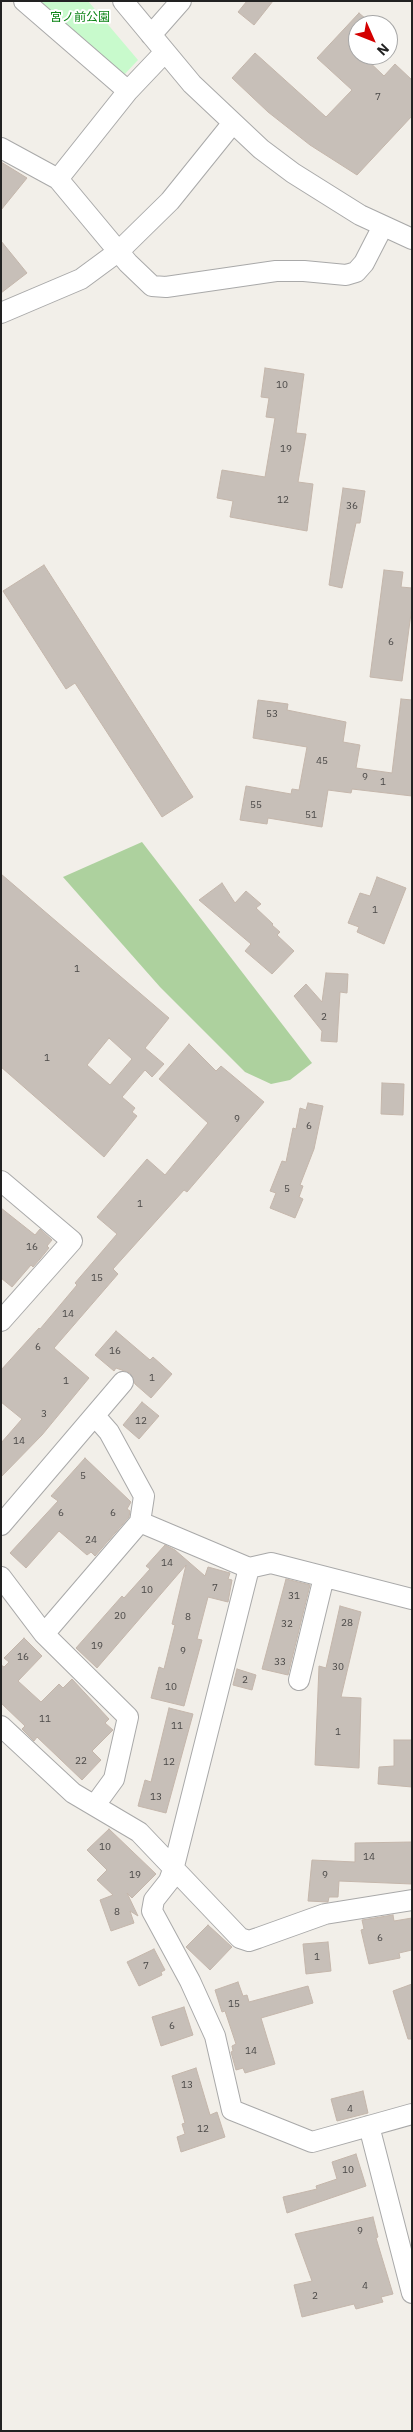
<!DOCTYPE html>
<html>
<head>
<meta charset="utf-8">
<style>
	body { margin:0 }
	#map { position:relative; width:413px; height:2432px; overflow:hidden; background:#f2efe9; font-family:"IBM Plex Sans",sans-serif }
	canvas { display:block }
	.frame { position:absolute; inset:0; border:2px solid #222; pointer-events:none }
	.north { position:absolute; left:348px; top:15px; width:50px; height:50px; box-sizing:border-box; background:#fff; border:1px solid #a7a7a7; border-radius:50%; rotate:134deg; font-size:14px; font-weight:700; line-height:20px; text-align:center; color:#222 }
	.north::after { content:''; display:block; margin:auto; width:18px; height:22px; background:#d40000; clip-path:polygon(50% 0,100% 100%,50% 72%,0 100%) }
</style>
</head>
<body>
<div id="map">
<canvas width="413" height="2432"></canvas>
<div class="frame"></div>
<div class="north">N</div>
</div>
<script>
const c = document.querySelector('canvas').getContext('2d');
c.lineJoin = 'round';
function fill(path, color) { c.fillStyle = color; c.fill(path, 'evenodd'); }
const poly = rows => new Path2D(rows.map(r => 'M' + r).join(''));
function stroke(path, color, width, dash) { c.strokeStyle = color; c.lineWidth = width; c.lineCap = dash ? 'butt' : 'round'; c.setLineDash(dash || []); c.stroke(path); }
function label(font, color, halo, rows, align = 'center') {
  c.font = font + ' "IBM Plex Sans","Noto Sans JP",sans-serif'; c.lineWidth = 4; c.setLineDash([]); c.textBaseline = 'middle'; c.strokeStyle = halo; c.fillStyle = color; for (const [text, x, y, turn = 0] of rows) {
    c.save(); c.translate(x, y); c.rotate((+turn || 0) * Math.PI / 180); c.textAlign = isNaN(turn) ? turn : align; if (halo) c.strokeText(text, 0, 0); c.fillText(text, 0, 0); c.restore();
  }
}
fill(poly([
	[142,842,312,1063,290,1080,271,1084,245,1072,160,987,63,877]
]), '#add19e');
fill(poly([
	[34,1,88,1,138,60,123,76]
]), '#c8facc');
const building = poly([
	[247,1,273,1,254,25,238,12,247,1],
	[359,13,373,25,358,25,358,55,362,55,384,76,395,64,412,80,412,116,357,175,310,145,268,112,232,78,255,53,326,117,352,90,317,58,359,13],
	[1,162,27,178,1,210,1,162],
	[1,241,27,273,1,293,1,241],
	[265,368,304,374,296,433,306,434,298,482,313,484,307,531,230,517,233,501,217,498,222,470,265,477,275,418,266,417,269,398,261,397,265,368],
	[343,488,365,491,360,523,356,523,342,588,329,585,343,488],
	[44,565,193,797,162,817,75,683,66,689,3,591,44,565],
	[384,570,403,572,401,587,412,588,412,606,402,681,370,677,384,570],
	[401,699,412,700,412,796,352,789,351,793,328,790,322,827,268,818,267,824,240,820,246,786,291,794,292,789,299,790,307,747,253,738,258,700,288,704,287,710,346,722,343,742,360,745,356,768,392,773,401,699],
	[1,874,169,1018,145,1048,164,1064,152,1077,145,1070,122,1097,135,1108,132,1112,137,1116,104,1157,1,1067,1,874],
	[109,1038,132,1059,110,1085,87,1065,109,1038],
	[377,877,406,888,384,944,357,932,359,927,348,923,360,893,370,896,377,877],
	[222,883,235,903,246,891,261,904,256,908,273,924,272,925,280,932,277,935,294,951,272,974,245,951,251,944,199,900,222,883],
	[326,973,348,974,347,993,340,992,337,1042,321,1041,322,1031,294,996,306,984,322,1002,326,973],
	[189,1044,216,1071,221,1066,264,1102,187,1192,184,1190,113,1269,118,1274,54,1348,89,1378,42,1435,1,1477,1,1443,22,1419,1,1402,1,1370,39,1328,40,1329,77,1285,75,1283,117,1234,97,1217,147,1159,165,1175,208,1123,159,1079,189,1044],
	[382,1083,404,1084,403,1115,381,1114,382,1083],
	[308,1103,323,1106,314,1149,300,1185,303,1186,299,1197,303,1199,295,1218,270,1208,276,1193,270,1191,282,1161,286,1162,293,1128,296,1129,300,1108,306,1110,308,1103],
	[1,1208,35,1235,40,1229,52,1240,47,1246,49,1248,40,1259,33,1267,31,1265,12,1287,1,1278,1,1208],
	[116,1331,150,1360,153,1357,172,1374,151,1398,135,1384,130,1373,116,1368,114,1371,95,1355,116,1331],
	[142,1402,159,1416,139,1439,123,1425,142,1402],
	[85,1458,131,1502,127,1509,130,1511,129,1517,95,1556,91,1552,87,1555,59,1531,26,1568,10,1553,58,1501,51,1496,85,1458],
	[165,1545,175,1550,205,1576,208,1567,230,1573,228,1579,232,1580,228,1602,208,1597,197,1639,202,1640,184,1706,151,1698,159,1667,164,1669,175,1625,172,1624,186,1565,97,1668,76,1648,122,1596,124,1598,150,1569,146,1566,165,1545],
	[286,1579,310,1585,288,1675,262,1669,286,1579],
	[340,1606,361,1612,341,1697,361,1698,359,1768,315,1765,319,1666,326,1668,340,1606],
	[24,1638,42,1656,18,1681,41,1702,59,1684,63,1688,72,1679,109,1719,105,1723,113,1730,92,1751,101,1760,82,1780,37,1737,34,1741,22,1729,25,1726,1,1703,1,1665,4,1667,9,1662,4,1658,24,1638],
	[237,1669,256,1675,252,1690,233,1685,237,1669],
	[169,1708,193,1714,166,1813,138,1806,145,1780,151,1782,169,1708],
	[394,1740,412,1740,412,1787,378,1784,379,1767,394,1766,394,1740],
	[109,1829,156,1874,132,1898,127,1893,138,1916,130,1911,134,1923,111,1931,100,1900,113,1895,97,1880,107,1870,87,1850,109,1829],
	[412,1842,412,1884,339,1881,338,1897,329,1897,328,1902,308,1901,312,1860,355,1862,355,1843,412,1842],
	[393,1915,394,1921,412,1918,412,1950,399,1953,400,1958,369,1964,361,1930,364,1929,362,1920,393,1915],
	[208,1925,232,1947,210,1970,186,1947,208,1925],
	[328,1942,331,1971,306,1974,303,1944,328,1942],
	[154,1949,165,1970,161,1972,162,1975,139,1986,127,1962,154,1949],
	[238,1982,243,1996,247,1995,249,2002,308,1986,313,2003,261,2018,275,2064,245,2073,243,2068,236,2070,231,2052,233,2051,232,2046,236,2044,225,2011,222,2012,215,1990,238,1982],
	[412,1984,412,2039,408,2039,393,1991,412,1984],
	[184,2007,193,2035,161,2046,152,2017,184,2007],
	[196,2068,210,2115,217,2112,225,2137,181,2152,177,2137,185,2134,182,2124,185,2123,172,2076,196,2068],
	[363,2091,368,2113,337,2121,331,2099,363,2091],
	[356,2154,366,2186,287,2213,283,2197,317,2189,316,2186,337,2179,332,2162,356,2154],
	[373,2217,378,2237,376,2238,393,2294,381,2297,383,2302,356,2309,354,2304,302,2317,294,2285,312,2281,295,2234,373,2217]
]);
fill(building, '#c7bfb8');
stroke(building, '#c4b6ab', 1);
const minor = poly([
	[24,1,128,91,58,179,128,263,152,286,166,287,276,271,304,271,346,275,356,272,364,263,383,226],
	[123,1,192,84,261,149,293,173,360,215,412,239],
	[151,35,181,1],
	[128,91,165,52],
	[1,148,58,179],
	[1,313,81,279,119,251,170,201,232,124],
	[1,1181,72,1241,1,1321],
	[140,1522,249,1568,173,1870,169,1881,154,1900,152,1911,190,1981,215,2036,232,2110,312,2142,412,2114],
	[1,1525,123,1382],
	[249,1568,271,1563,412,1599],
	[1,1577,44,1634,128,1717,114,1779,95,1805],
	[44,1634,140,1522,144,1496,109,1432,95,1416],
	[299,1680,324,1577],
	[1,1726,73,1793,139,1832,240,1938,249,1941,258,1938,325,1914,412,1900],
	[369,2126,412,2293]
]);
stroke(minor, '#a9a9a9', 22);
stroke(minor, '#fff', 20);
label('10px', '#4b4948', null, [
	["7",378,97],
	["10",282,385],
	["19",286,449],
	["12",283,500],
	["36",352,506],
	["6",391,642],
	["53",272,714],
	["45",322,761],
	["9",365,777],
	["1",383,782],
	["55",256,805],
	["51",311,815],
	["1",375,910],
	["1",77,969],
	["2",324,1017],
	["1",47,1058],
	["9",237,1119],
	["6",309,1126],
	["5",287,1189],
	["1",140,1204],
	["16",32,1247],
	["15",97,1278],
	["14",68,1314],
	["6",38,1347],
	["16",115,1351],
	["1",152,1378],
	["1",66,1381],
	["3",44,1414],
	["12",141,1421],
	["14",19,1441],
	["5",83,1476],
	["6",61,1513],
	["6",113,1513],
	["24",91,1540],
	["14",167,1563],
	["7",215,1588],
	["10",147,1590],
	["31",294,1596],
	["20",120,1616],
	["8",188,1617],
	["28",347,1623],
	["32",287,1624],
	["19",97,1646],
	["9",183,1651],
	["16",23,1657],
	["33",280,1662],
	["30",338,1667],
	["2",245,1680],
	["10",171,1687],
	["11",45,1719],
	["11",177,1726],
	["1",338,1732],
	["22",81,1761],
	["12",169,1762],
	["13",156,1797],
	["10",105,1847],
	["14",369,1857],
	["19",135,1875],
	["9",325,1875],
	["8",117,1912],
	["6",380,1938],
	["1",317,1957],
	["7",146,1966],
	["15",234,2004],
	["6",172,2026],
	["14",251,2051],
	["13",187,2085],
	["4",350,2109],
	["12",203,2129],
	["10",348,2170],
	["9",360,2231],
	["4",365,2286],
	["2",315,2296]
]);
label('12px', '#0c8416', '#fff', [
	["宮ノ前公園",80,18]
]);
</script>
</body>
</html>
